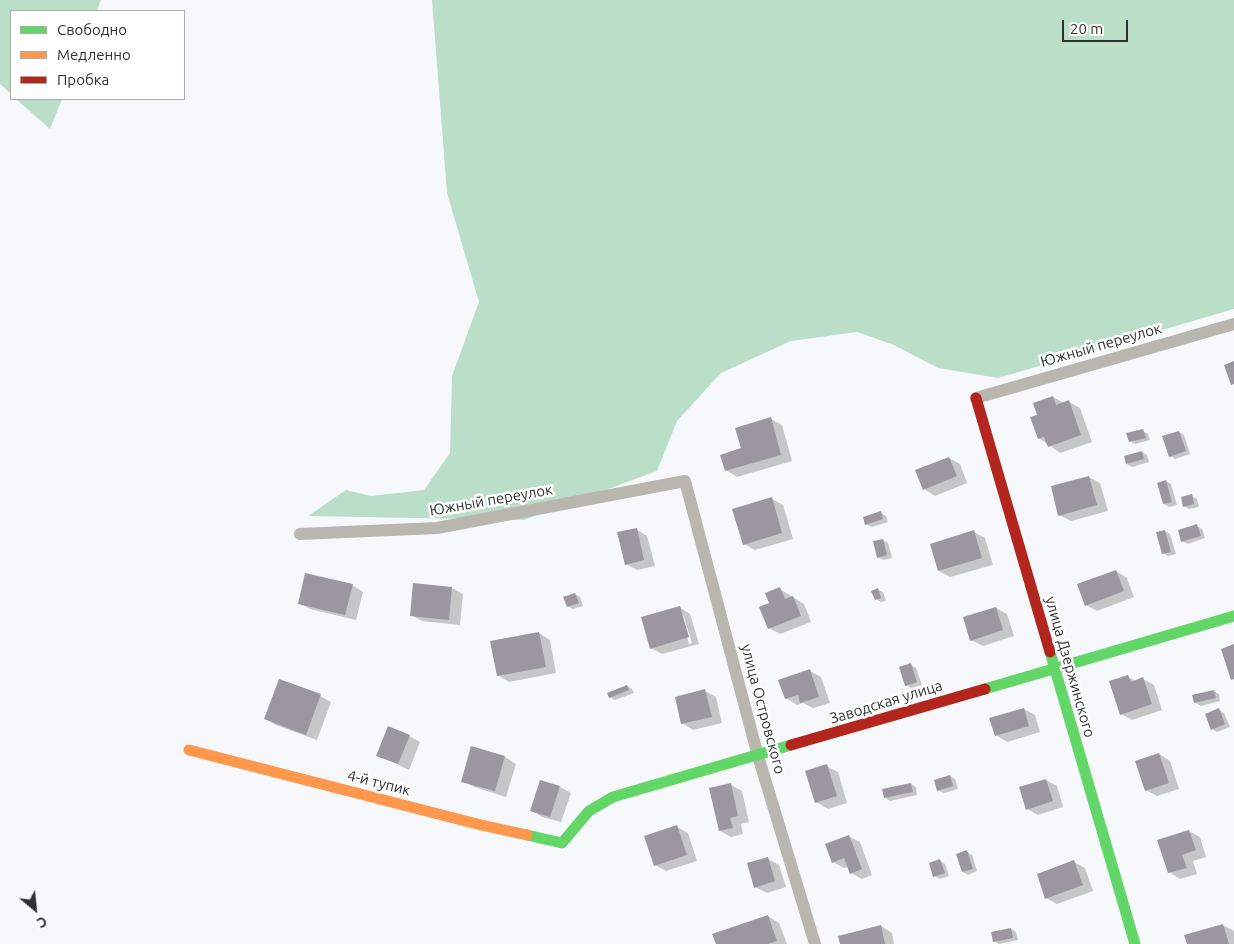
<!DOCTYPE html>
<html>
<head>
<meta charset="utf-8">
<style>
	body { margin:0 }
	#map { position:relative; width:1234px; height:944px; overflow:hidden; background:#f6f8fb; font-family:Ubuntu,sans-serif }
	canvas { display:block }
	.legend { position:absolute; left:10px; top:10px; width:175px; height:90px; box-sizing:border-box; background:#fff; border:1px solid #acacad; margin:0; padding:6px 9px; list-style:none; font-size:15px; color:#2f3031 }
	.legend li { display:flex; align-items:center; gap:10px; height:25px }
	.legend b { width:25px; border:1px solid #acacad }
	.north { position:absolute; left:10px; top:884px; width:50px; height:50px; -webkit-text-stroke:4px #fff; paint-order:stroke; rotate:152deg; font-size:14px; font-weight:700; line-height:20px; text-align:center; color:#2f3031 }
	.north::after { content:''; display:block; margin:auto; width:18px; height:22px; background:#2f3031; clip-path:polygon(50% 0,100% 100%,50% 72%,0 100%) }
	.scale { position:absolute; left:1062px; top:20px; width:66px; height:22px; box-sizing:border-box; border:2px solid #2f3031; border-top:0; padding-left:6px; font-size:15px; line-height:18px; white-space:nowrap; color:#2f3031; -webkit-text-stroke:4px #fff; paint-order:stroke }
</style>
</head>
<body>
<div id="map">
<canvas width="1234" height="944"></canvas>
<ul class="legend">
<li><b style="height:6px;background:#63d668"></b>Свободно</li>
<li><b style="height:6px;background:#ff974d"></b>Медленно</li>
<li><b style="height:6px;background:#b3261e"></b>Пробка</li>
</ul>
<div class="north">С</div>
<div class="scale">20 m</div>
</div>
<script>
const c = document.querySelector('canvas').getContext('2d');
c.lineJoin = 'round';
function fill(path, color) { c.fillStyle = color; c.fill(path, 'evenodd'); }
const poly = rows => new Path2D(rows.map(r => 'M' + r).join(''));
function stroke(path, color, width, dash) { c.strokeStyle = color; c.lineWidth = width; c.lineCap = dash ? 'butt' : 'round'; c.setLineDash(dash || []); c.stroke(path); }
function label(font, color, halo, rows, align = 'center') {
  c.font = font + ' Ubuntu,sans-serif'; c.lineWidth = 5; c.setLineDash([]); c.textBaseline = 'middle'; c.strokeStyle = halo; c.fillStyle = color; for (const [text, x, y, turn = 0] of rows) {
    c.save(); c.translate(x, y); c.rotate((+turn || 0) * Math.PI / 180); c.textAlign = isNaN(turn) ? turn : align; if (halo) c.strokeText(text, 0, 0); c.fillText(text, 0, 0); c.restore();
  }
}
fill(poly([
	[0,0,101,0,97,11,11,11,11,94,0,84],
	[432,0,1234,0,1234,309,998,378,938,368,894,345,857,332,791,341,721,373,677,421,657,471,524,520,308,516,346,490,371,496,424,490,450,453,452,376,479,302,447,193],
	[16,99,62,99,50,129]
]), '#bbdec9');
fill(poly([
	[1053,397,1064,403,1069,402,1080,408,1092,442,1060,453,1039,438,1039,415],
	[771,419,782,425,792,461,737,477,726,470],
	[1143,431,1148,434,1150,440,1135,444,1130,441],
	[1179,432,1184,435,1190,454,1175,459,1170,456],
	[1142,452,1147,455,1149,462,1132,467,1127,464],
	[949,458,960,464,967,483,935,496,924,489],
	[1089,477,1100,483,1108,511,1071,521,1059,515],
	[1166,481,1171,484,1177,505,1169,507,1164,504],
	[1192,496,1197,499,1199,507,1189,509,1184,506],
	[772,499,783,505,793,539,755,550,744,544],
	[881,513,886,516,888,522,872,527,866,524],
	[1197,526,1202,529,1205,538,1188,544,1182,541],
	[636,529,647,536,655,566,637,570,626,564],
	[1165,531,1170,534,1176,554,1168,556,1163,553],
	[974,532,985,538,993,565,950,577,939,571],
	[883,540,888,543,892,558,883,560,878,557],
	[1116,571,1127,578,1134,597,1097,611,1086,605],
	[352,585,363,592,356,620,310,609,299,603],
	[452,588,463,594,460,625,422,621,411,615],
	[780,589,804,604,811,622,780,634,769,628,771,604],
	[878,590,883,592,886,601,881,602,876,599],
	[575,594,580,597,583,606,573,609,568,606],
	[679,607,690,614,699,644,662,654,651,648],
	[681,614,683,614,692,643,689,644],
	[996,608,1007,614,1014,636,983,646,971,640],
	[539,633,550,640,556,673,509,682,498,675],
	[911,665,916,668,922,685,911,688,906,685],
	[810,671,821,677,830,703,813,708,803,703,797,705,786,698],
	[1128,677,1136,681,1143,679,1154,685,1162,710,1132,720,1121,714],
	[627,686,632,689,634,693,615,700,610,697],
	[705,691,716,697,722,723,693,730,682,723],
	[1213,691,1219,694,1220,701,1201,706,1196,703],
	[320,696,331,702,317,740,276,725,265,718],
	[1024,709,1035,715,1040,732,1007,742,996,735],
	[1219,710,1224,713,1230,727,1217,732,1212,729],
	[409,736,420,742,409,770,378,755],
	[1159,754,1170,761,1179,789,1157,796,1146,790],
	[505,757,516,764,506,797,474,787,463,781],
	[826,766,838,772,847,803,828,809,816,802],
	[950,776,955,779,958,789,944,793,938,790],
	[1046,780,1057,786,1063,807,1038,815,1027,809],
	[911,784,916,787,917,795,890,801,885,798],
	[731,785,742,791,749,822,741,824,743,834,731,837,720,831],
	[560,787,571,793,561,822,542,817,531,810],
	[677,827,688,833,697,861,666,871,655,865],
	[1189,831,1200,837,1206,857,1193,861,1197,874,1180,879,1169,872],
	[848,836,860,842,872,875,862,879,851,873,848,867,844,868,833,862],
	[967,852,972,855,977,871,968,875,963,872],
	[768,859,779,865,786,887,767,893,755,887],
	[940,861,945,864,949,876,940,879,934,876],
	[1074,862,1085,868,1093,891,1057,904,1046,898],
	[768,916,779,923,787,944,717,944],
	[1223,925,1234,931,1234,944,1188,944],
	[881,926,892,933,894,944,841,944],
	[1011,929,1016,932,1018,940,999,944,994,941]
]), '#0003');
fill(poly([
	[1234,361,1234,384,1231,385,1224,365],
	[1053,396,1056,405,1069,400,1081,435,1048,447,1044,437,1038,439,1030,417,1037,415,1033,403],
	[771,417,781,455,725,471,720,455,741,448,735,428],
	[1143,429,1146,438,1129,442,1126,433],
	[1179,431,1186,451,1169,457,1162,436],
	[1142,451,1144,459,1126,464,1124,456],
	[949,457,957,476,923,490,915,470],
	[1089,476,1097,505,1058,516,1051,486],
	[1166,480,1172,502,1163,504,1157,483],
	[1192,494,1194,504,1183,507,1181,497],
	[772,497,782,533,743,545,732,509],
	[881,511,883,519,865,525,863,517],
	[1197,524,1201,536,1181,542,1178,530],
	[637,528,644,560,625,565,617,532],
	[974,530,982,558,938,571,930,544],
	[1165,530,1171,552,1162,554,1156,532],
	[883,539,887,555,877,558,873,541],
	[1116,570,1124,591,1085,606,1077,584],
	[305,573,353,584,345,615,298,604],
	[413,583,452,587,449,620,410,616],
	[780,587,785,599,793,596,801,616,768,629,759,607,769,603,765,593],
	[878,588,881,598,875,600,871,591],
	[575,593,579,603,567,607,563,597],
	[680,606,689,637,650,649,641,617],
	[996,607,1003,630,970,641,963,617],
	[539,632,546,667,497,676,490,641],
	[1234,644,1234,679,1231,680,1221,649],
	[911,663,917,682,905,686,899,667],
	[810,669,819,697,800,703,798,695,785,699,778,680],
	[1128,675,1131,682,1143,677,1152,704,1120,715,1109,681],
	[279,679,321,694,306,735,264,719],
	[627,685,629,690,609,698,607,693],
	[705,689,712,717,681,724,675,697],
	[1214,690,1216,698,1194,703,1192,695],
	[1024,708,1029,726,995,736,989,718],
	[1219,708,1225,724,1211,730,1205,714],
	[388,726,410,735,398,764,376,756],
	[471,746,505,756,495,791,461,782],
	[1159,753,1169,783,1145,791,1135,761],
	[827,764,837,796,815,803,805,771],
	[950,775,953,786,937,791,934,780],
	[1046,779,1053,801,1026,810,1019,787],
	[540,780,560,786,550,817,530,811],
	[731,783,738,816,730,818,733,828,719,831,709,788],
	[911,783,913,792,884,798,882,789],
	[677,825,687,855,654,866,644,836],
	[1189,830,1196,850,1182,855,1187,868,1168,873,1157,840],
	[849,835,862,869,850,874,844,858,832,863,825,844],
	[967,850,973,869,962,872,956,854],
	[768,857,775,881,754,888,747,863],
	[940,859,945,873,933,877,929,863],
	[1074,860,1083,885,1045,899,1037,874],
	[768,915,777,941,768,944,716,944,712,934],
	[1223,924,1229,944,1187,944,1184,935],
	[881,925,885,944,840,944,838,936],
	[1011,928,1013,938,993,942,991,932]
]), '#9c96a0');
stroke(poly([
	[976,398,1234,324],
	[300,534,437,528,685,481,758,756,815,944]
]), '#b8b6ae', 12);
stroke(poly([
	[1050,652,1135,944],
	[985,689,1234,616],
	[527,835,562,843,589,811,613,797,791,745]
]), '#63d668', 11);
stroke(poly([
	[189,750,481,825,527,835]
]), '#ff974d', 11);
stroke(poly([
	[976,398,1050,652],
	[791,745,985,689]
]), '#b3261e', 11);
label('15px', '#2f3031', '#fff', [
	["Южный переулок",1101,345,-16],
	["Южный переулок",491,500,-10],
	["улица Дзержинского",1070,667,74],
	["Заводская улица",886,702,-17],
	["улица Островского",763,709,75],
	["4-й тупик",379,783,14]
]);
</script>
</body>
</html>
